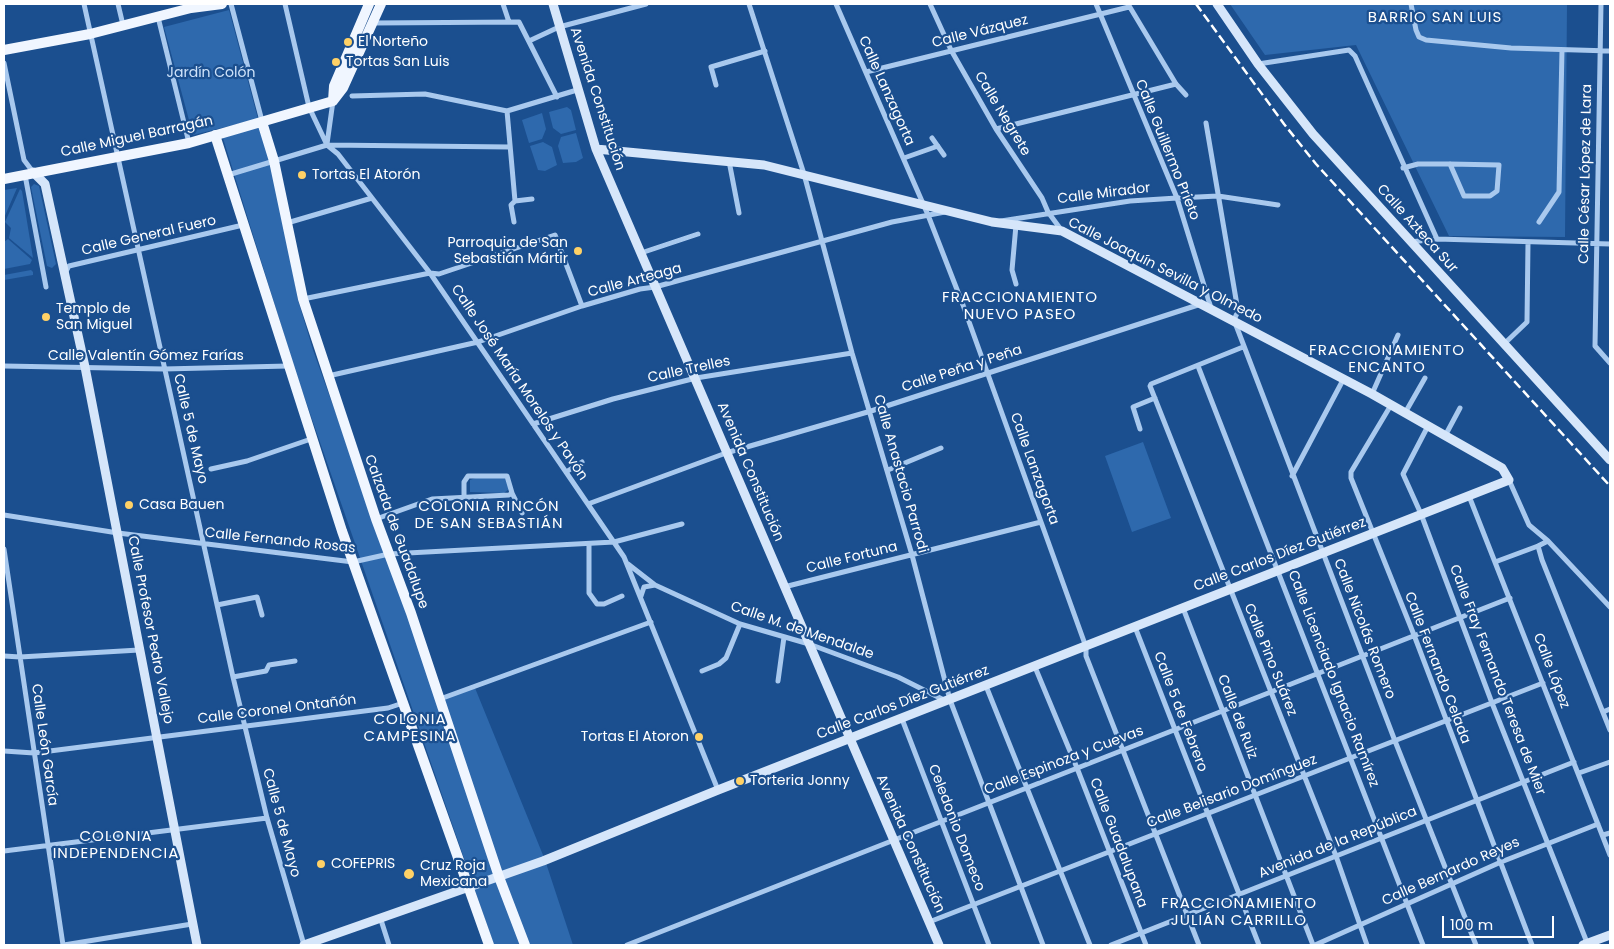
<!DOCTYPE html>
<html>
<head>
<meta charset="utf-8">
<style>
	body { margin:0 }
	#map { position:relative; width:1614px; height:949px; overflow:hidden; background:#1b4f8f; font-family:Poppins,sans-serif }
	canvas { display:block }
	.frame { position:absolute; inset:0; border:5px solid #fff; pointer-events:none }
	.scale { position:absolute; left:1442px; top:916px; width:112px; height:22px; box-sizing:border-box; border:2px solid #fff; border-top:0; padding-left:6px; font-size:15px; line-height:18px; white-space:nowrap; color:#fff; -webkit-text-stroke:4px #1b4f8f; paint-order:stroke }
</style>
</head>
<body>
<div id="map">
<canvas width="1614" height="949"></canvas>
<div class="frame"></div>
<div class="scale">100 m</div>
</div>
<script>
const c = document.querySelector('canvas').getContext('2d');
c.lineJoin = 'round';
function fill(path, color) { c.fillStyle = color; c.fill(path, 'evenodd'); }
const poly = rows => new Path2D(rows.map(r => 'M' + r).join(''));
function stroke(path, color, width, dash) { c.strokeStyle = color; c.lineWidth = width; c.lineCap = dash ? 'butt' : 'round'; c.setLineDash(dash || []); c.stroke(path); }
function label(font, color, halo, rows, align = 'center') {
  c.font = font + ' Poppins,sans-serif'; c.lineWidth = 4.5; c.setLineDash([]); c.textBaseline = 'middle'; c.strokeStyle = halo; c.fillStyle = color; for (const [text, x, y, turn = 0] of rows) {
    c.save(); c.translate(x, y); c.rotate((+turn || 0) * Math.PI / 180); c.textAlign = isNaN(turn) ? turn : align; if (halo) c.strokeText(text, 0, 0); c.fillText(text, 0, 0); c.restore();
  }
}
fill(poly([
	[1230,4,1567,4,1565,237,1449,236,1356,45,1265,55],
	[229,10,258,119,193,135,164,27],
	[567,107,571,110,576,130,561,134,553,128,549,112],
	[542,113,546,129,542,139,529,143,522,120],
	[259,124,272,162,298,300,313,350,436,692,440,699,475,688,545,860,573,945,494,945,295,370,222,135],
	[576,133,583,158,576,162,563,163,558,146,561,137],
	[543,142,552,147,557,165,545,171,538,170,530,146],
	[34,184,39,186,56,264,52,268,47,266,31,187],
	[17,188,4,218,4,190],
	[20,189,22,191,33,258,9,238,11,228,5,222],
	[8,239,32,260,30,264,4,269,4,242],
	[31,270,33,272,33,275,4,280,4,275],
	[1143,442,1171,518,1132,532,1105,456],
	[478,477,506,478,509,489,504,493,470,492,470,480]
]), '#2e69ad');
stroke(poly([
	[84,4,233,677,267,818,304,945],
	[118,4,123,25],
	[231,4,262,121],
	[285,4,309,107,327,145,338,154,430,273,624,557,718,790],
	[503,4,509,22],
	[749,4,804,174,852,353,912,555,950,700,1043,945],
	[836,4,928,215,963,305,1086,647,1086,656,1199,945],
	[930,4,951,50,996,129,1042,198,1048,212,1062,231],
	[1096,4,1177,198,1211,308],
	[1128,4,1176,84,1186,95],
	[1411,4,1416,30,1419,37,1426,40,1511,48,1610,51],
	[1601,4,1595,346,1610,363],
	[158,17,189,143],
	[373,23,519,22,557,97],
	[529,41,559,27,646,4],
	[4,63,24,160,33,172],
	[1258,64,1349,50,1355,56,1437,239],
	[866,72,1129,7],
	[716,85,711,67,765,51],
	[352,96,425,94,507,111,577,90],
	[507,111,515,201],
	[1206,123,1238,311,1234,320,1395,741,1476,945],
	[996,129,1176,84],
	[932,138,944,155],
	[327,144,333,101],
	[904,158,938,146],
	[729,161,739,213],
	[1403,168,1418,164,1450,164,1499,165,1497,191,1490,196,1464,196,1450,164],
	[25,175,46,287],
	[228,175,327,145,510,147],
	[515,201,532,199],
	[1001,221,1130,201,1177,198,1218,196,1278,205],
	[514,222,511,205,515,201],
	[1539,222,1559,192,1562,50],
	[287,223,372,198],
	[1016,225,1012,270,1016,284],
	[1410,242,1437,239,1610,244],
	[641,253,698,234],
	[65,273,69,266,243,225],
	[303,299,430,273,439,274,555,235,582,306],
	[1504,344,1527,322,1528,243],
	[1243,347,1151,384,1150,386,1336,856,1367,945],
	[4,366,164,369,288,366],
	[1198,366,1423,945],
	[328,376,478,342,582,306,640,289,655,287,892,222,945,212],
	[1372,394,1398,335],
	[1391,405,1351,472,1351,478,1414,635,1532,945],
	[1405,413,1425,378],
	[533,424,613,399,696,378,852,353],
	[1428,426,1403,474,1421,514,1492,703,1588,945],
	[1140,429,1133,407,1155,398],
	[1445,436,1460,408],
	[211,469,247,461,311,439],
	[888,470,941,448],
	[566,472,582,462],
	[1292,476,1343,380],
	[1509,480,1529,525,1548,541,1610,607],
	[1469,496,1610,855],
	[464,497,464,482,468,476,507,476,512,493,522,513],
	[588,504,726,453,871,411,1201,304],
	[4,515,118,533,353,562,389,554,614,542,682,524],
	[376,519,432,499,509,495,512,493],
	[1548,541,1538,546,1542,560,1610,730],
	[589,544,589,593,597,604,604,604,622,596],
	[4,549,63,945],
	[1495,562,1538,546],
	[628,564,655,585,740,624,809,644,898,677,946,701],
	[784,587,1041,522],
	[641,596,644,587,655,585],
	[217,605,257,597,262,615],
	[1183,608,1313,945],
	[1135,627,1259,945],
	[4,656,20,657,139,650],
	[1035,667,1077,768,1146,945],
	[702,671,719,664,726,658,740,624],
	[233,677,266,671,269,665,295,661],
	[778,681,784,637],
	[986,686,1090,945],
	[440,699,651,622],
	[1603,712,1610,709],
	[902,719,989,945],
	[4,751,34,753,388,708,403,703],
	[1579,773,1610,762],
	[1603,835,1610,833],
	[4,851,267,818],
	[381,920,389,945],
	[929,922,1543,683],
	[64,945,192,924],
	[627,945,1510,598],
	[1111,945,1574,762],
	[1315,945,1501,862,1598,824]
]), '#a9c9ee', 5);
stroke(poly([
	[553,4,596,149,939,945],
	[1217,4,1258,64,1313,134,1610,460],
	[33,172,45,184,85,367,197,945],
	[304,945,543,861,718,790,1509,480,1502,468,1372,394,1062,231,992,222,764,165,596,149],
	[1583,945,1610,935]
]), '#d6e6fa', 9);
stroke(poly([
	[4,50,90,34,191,8,222,4],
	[333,101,343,88,381,4],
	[333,101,334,86,369,4],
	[262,122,274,161,303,299,376,519,411,613,499,877,525,945],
	[215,135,342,531,489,945],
	[4,179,189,143,333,101]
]), '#f0f6ff', 10);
stroke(poly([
	[1196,4,1284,124,1316,164,1610,486]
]), '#fff', 2.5, [9, 4]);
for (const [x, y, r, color] of [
	[348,42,5,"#ffd166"],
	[336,62,5,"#ffd166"],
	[302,175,5,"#ffd166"],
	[578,251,5,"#ffd166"],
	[46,317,5,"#ffd166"],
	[129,505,5,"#ffd166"],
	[699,737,5,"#ffd166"],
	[740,781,5,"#ffd166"],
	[321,864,5,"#ffd166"],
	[409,874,6,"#ffd166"]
]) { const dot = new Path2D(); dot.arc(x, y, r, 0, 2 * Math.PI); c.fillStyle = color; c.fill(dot); stroke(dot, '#1b4f8f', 2); }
label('14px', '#fff', '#1b4f8f', [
	["Calle Vázquez",980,32,-14],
	["Calle Lanzagorta",886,91,66],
	["Avenida Constitución",597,99,72],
	["Calle Negrete",1002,114,59],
	["Calle Miguel Barragán",137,137,-12],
	["Calle Guillermo Prieto",1167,150,68],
	["Calle César López de Lara",1586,174,-89],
	["Calle Mirador",1104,194,-7],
	["Calle Azteca Sur",1417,229,48],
	["Calle General Fuero",149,236,-13],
	["Calle Joaquín Sevilla y Olmedo",1165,271,27],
	["Calle Arteaga",635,281,-15],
	["Calle Valentín Gómez Farías",146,356],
	["Calle Peña y Peña",962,369,-18],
	["Calle Trelles",689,370,-12],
	["Calle José María Morelos y Pavón",519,383,56],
	["Calle 5 de Mayo",190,429,77],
	["Calle Lanzagorta",1034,469,70],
	["Avenida Constitución",750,472,67],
	["Calle Anastacio Parrodi",900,474,74],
	["Calzada de Guadalupe",396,532,70],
	["Calle Fernando Rosas",280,541,6],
	["Calle Carlos Díez Gutiérrez",1280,555,-21],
	["Calle Fortuna",852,558,-14],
	["Calle Nicolás Romero",1364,629,69],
	["Calle Profesor Pedro Vallejo",150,630,79],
	["Calle M. de Mendalde",802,631,19],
	["Calle Pino Suárez",1270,660,68],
	["Calle Fernando Celada",1437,668,69],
	["Calle López",1551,671,69],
	["Calle Licenciado Ignacio Ramírez",1333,679,69],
	["Calle Fray Fernando Teresa de Mier",1497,680,69],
	["Calle Carlos Díez Gutiérrez",903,703,-21],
	["Calle Coronel Ontañón",277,710,-7],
	["Calle 5 de Febrero",1180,712,69],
	["Calle de Ruiz",1237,717,69],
	["Calle León García",44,745,82],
	["Calle Espinoza y Cuevas",1064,761,-21],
	["Calle Belisario Domínguez",1232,792,-21],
	["Calle 5 de Mayo",281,823,75],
	["Celedonio Domeco",956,828,69],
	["Calle Guadalupana",1118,843,69],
	["Avenida de la República",1338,843,-22],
	["Avenida Constitución",910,844,66],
	["Calle Bernardo Reyes",1451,872,-24]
]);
label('14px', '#fff', '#1b4f8f', [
	["El Norteño",358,42],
	["Tortas San Luis",346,62],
	["Tortas El Atorón",312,175],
	["Parroquia de San",568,243,"right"],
	["Sebastián Mártir",568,259,"right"],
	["Templo de",56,309],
	["San Miguel",56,325],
	["Casa Bauen",139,505],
	["Tortas El Atoron",689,737,"right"],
	["Torteria Jonny",750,781],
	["COFEPRIS",331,864],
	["Cruz Roja",420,866],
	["Mexicana",420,882]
], 'left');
label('14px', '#cfe3fa', '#1b4f8f', [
	["Jardín Colón",211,73]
]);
c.letterSpacing = '1px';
label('15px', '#fff', '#1b4f8f', [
	["BARRIO SAN LUIS",1435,18],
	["FRACCIONAMIENTO",1020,298],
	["NUEVO PASEO",1020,315],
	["FRACCIONAMIENTO",1387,351],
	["ENCANTO",1387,368],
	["COLONIA RINCÓN",489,507],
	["DE SAN SEBASTIÁN",489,524],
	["COLONIA",410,720],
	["CAMPESINA",410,737],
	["COLONIA",116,837],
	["INDEPENDENCIA",116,854],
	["FRACCIONAMIENTO",1239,904],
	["JULIÁN CARRILLO",1239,921]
]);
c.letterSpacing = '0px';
</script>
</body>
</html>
